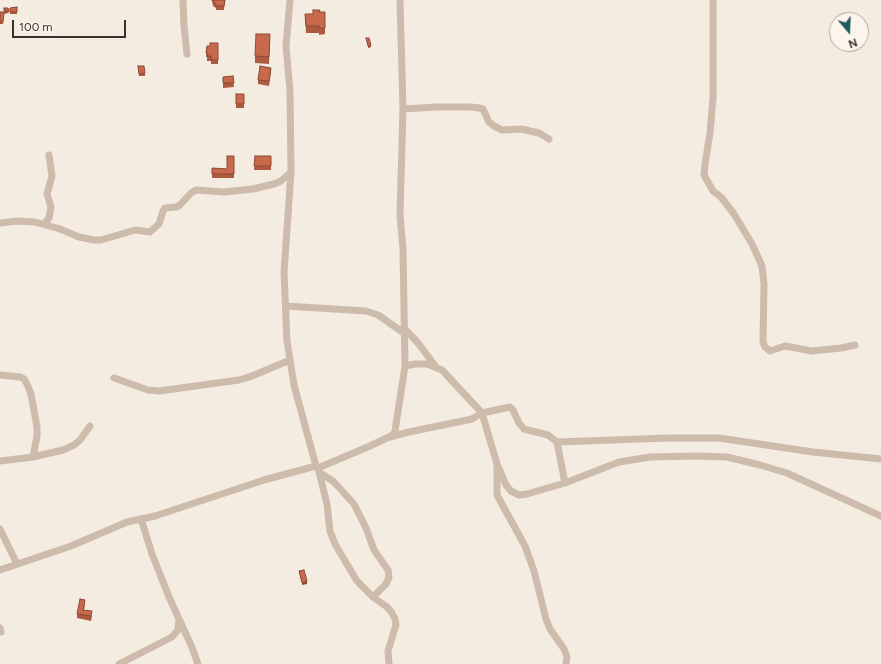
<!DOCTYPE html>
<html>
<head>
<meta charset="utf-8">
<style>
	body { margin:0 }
	#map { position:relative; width:881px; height:664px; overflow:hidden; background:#f4ebe1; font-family:Figtree,sans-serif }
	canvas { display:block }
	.north { position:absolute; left:829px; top:12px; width:40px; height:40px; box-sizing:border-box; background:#fbf5ee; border:1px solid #aea6a0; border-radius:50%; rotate:161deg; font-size:11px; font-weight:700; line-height:16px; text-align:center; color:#3b302b }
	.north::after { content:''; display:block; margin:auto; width:14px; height:18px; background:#1f5a5e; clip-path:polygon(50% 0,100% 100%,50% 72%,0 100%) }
	.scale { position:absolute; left:12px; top:20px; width:114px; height:18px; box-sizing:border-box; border:2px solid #3b302b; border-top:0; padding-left:5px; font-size:12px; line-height:14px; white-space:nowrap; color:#3b302b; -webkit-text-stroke:3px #fbf5ee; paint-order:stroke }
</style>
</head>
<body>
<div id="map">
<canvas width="881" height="664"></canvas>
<div class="north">N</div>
<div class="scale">100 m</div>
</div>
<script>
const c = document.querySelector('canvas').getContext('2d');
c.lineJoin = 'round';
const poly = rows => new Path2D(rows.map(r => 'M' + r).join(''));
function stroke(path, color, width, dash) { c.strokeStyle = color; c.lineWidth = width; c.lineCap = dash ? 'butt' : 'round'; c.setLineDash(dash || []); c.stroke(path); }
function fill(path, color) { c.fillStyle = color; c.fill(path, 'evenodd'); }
stroke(poly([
	[183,0,184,26,187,54],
	[290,0,286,46,290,91,291,172,284,272,287,341,294,385,316,466],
	[713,0,713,98,710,133,705,164,704,175,713,191,721,197,734,214,752,244,762,266,764,284,763,342,765,347,770,351,785,346,812,351,841,348,855,345],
	[403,109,436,107,471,107,479,108,483,109,489,122,494,126,502,130,522,129,530,131,539,133,549,139],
	[0,223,17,221,35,222,60,229,79,237,94,240,101,240,135,230,150,232,159,224,163,211,165,208,176,207,180,205,191,193,196,190,224,192,253,189,274,184,281,181,291,172],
	[44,224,49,218,51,207,47,194,52,176,49,155],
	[286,306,366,311,378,315,404,333],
	[404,328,418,343,436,367],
	[405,366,415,364,427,364,442,370,482,413,497,464,497,495,525,546,534,571,546,619,550,629,564,649,567,657,566,664],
	[0,375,20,377,24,379,27,384,31,394,37,427,37,436,33,457],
	[114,378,148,390,159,391,239,380,252,376,290,360],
	[390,437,409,432,472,419,482,413,510,407,513,410,519,423,524,429,548,435,557,442,668,438,719,438,813,452,881,459],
	[557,442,565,483],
	[0,461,33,457,63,450,74,445,80,440,90,426],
	[497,464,506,485,511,491,519,495,527,494,565,483,619,462,650,457,696,456,727,457,760,465,787,473,881,516],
	[318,468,327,504,330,531,335,544,357,581,373,597,387,607,392,613,395,619,396,625,388,651,389,664],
	[320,473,333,481,354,504,366,528,374,550,388,570,389,577,386,584,373,597],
	[141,519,152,554,169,597,191,645,198,664],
	[0,529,17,564],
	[0,570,71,546,127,522,155,516,264,480,316,466,318,468,370,446,393,435,395,431,405,366,403,249,400,215,403,109,400,0],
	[0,628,1,632],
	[119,664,172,637,178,630,179,619]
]), '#cdbbac', 7);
fill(poly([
	[212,0,225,0,224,10,216,10,216,8,213,6],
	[17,7,17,14,10,14,10,8],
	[4,8,8,8,9,13,4,14],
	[0,12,4,12,3,24,0,24],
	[319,12,325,12,325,34,319,35,319,33,306,33,305,14,313,14],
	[270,41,269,64,255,63,255,56],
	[218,43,218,64,211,64,211,61,207,61,207,57,206,57,207,46,210,46],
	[138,66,145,73,145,76,139,76],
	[271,72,269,86,258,84,258,80],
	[233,76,234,87,223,88,223,77],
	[236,94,244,94,244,108,236,108],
	[234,156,234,178,212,178,212,168,227,169],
	[255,156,271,156,271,170,254,170],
	[85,604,84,610,92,616,91,621,77,618,77,614]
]), '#ac5a40');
fill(poly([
	[371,45,371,47,368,48,368,46],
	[307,581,307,584,302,585,302,583]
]), '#8c4a34');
const building = poly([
	[212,0,225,0,224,6,216,6,216,4,213,2,212,0],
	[17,7,17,12,10,12,10,8,17,7],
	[4,8,8,8,9,11,4,11,4,8],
	[313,10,320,10,319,12,325,12,325,28,319,28,319,26,306,26,305,14,313,14,313,10],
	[0,12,4,12,3,22,0,22,0,12],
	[256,34,270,34,269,57,255,56,256,34],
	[366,38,369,38,371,45,368,46,366,38],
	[210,43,218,43,218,60,211,60,211,56,207,56,208,53,206,53,207,46,210,46,210,43],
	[138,66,144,66,145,73,139,74,138,66],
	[260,66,271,68,269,81,258,80,260,66],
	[233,76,234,83,223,83,223,77,233,76],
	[236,94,244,94,244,104,236,104,236,94],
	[227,156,234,156,234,174,212,174,212,168,227,169,227,156],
	[255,156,271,156,271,166,254,166,255,156],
	[304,570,307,581,302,583,299,571,304,570],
	[80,599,85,600,83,610,92,611,91,616,77,614,80,599]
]);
fill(building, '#c8694b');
stroke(building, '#8c4a34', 1);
</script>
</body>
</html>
